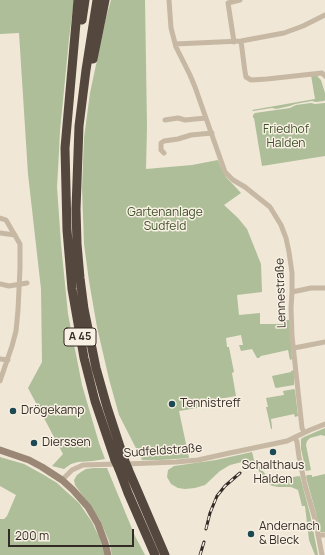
<!DOCTYPE html>
<html>
<head>
<meta charset="utf-8">
<style>
	body { margin:0 }
	#map { position:relative; width:325px; height:555px; overflow:hidden; background:#f0e7d7; font-family:Manrope,sans-serif }
	canvas { display:block }
	.scale { position:absolute; left:8px; top:529px; width:126px; height:18px; box-sizing:border-box; border:2px solid #332b25; border-top:0; padding-left:5px; font-size:12px; line-height:14px; white-space:nowrap; color:#332b25; -webkit-text-stroke:3px #f8f1e3; paint-order:stroke }
</style>
</head>
<body>
<div id="map">
<canvas width="325" height="555"></canvas>
<div class="scale">200 m</div>
</div>
<script>
const c = document.querySelector('canvas').getContext('2d');
c.lineJoin = 'round';
function fill(path, color) { c.fillStyle = color; c.fill(path, 'evenodd'); }
const poly = rows => new Path2D(rows.map(r => 'M' + r).join(''));
function stroke(path, color, width, dash) { c.strokeStyle = color; c.lineWidth = width; c.lineCap = dash ? 'butt' : 'round'; c.setLineDash(dash || []); c.stroke(path); }
function label(font, color, halo, rows, align = 'center') {
  c.font = font + ' Manrope,sans-serif'; c.lineWidth = 3; c.setLineDash([]); c.textBaseline = 'middle'; c.strokeStyle = halo; c.fillStyle = color; for (const [text, x, y, turn = 0] of rows) {
    c.save(); c.translate(x, y); c.rotate((+turn || 0) * Math.PI / 180); c.textAlign = isNaN(turn) ? turn : align; if (halo) c.strokeText(text, 0, 0); c.fillText(text, 0, 0); c.restore();
  }
}
fill(poly([
	[0,0,74,0,69,39,60,131,58,170,57,187,61,244,68,314,82,385,99,443,105,459,93,461,78,462,71,464,64,469,52,466,63,454,28,388,42,362,41,289,28,174,19,33,0,34],
	[111,0,145,0,147,127,146,169,192,165,218,160,223,172,226,177,241,193,224,205,238,218,247,229,261,264,262,292,237,295,239,315,260,313,260,324,284,324,284,320,290,320,292,359,290,360,288,350,261,356,259,358,257,358,252,349,241,351,239,345,243,345,241,335,226,338,227,347,229,347,234,372,232,373,236,396,202,402,203,407,179,411,189,458,160,460,142,460,119,415,109,379,97,327,89,281,84,244,82,188,84,138,90,93,106,18],
	[317,74,318,77,321,80,325,93,325,100,324,101,316,102,312,101,295,104,290,106,276,109,272,108,253,111,252,110,315,99,311,75],
	[311,103,315,104,325,103,325,156,262,166,254,118,253,118,253,115,255,113,290,108,296,105],
	[294,370,294,385,276,388,275,387,272,376,291,372,291,371],
	[294,389,295,390,298,416,295,417,294,414,271,419,272,427,272,429,271,429,266,407,268,407,266,398,284,395,283,391],
	[325,428,325,436,321,435,310,438,307,441,306,445,311,470,306,471,301,449,301,439,304,437],
	[252,452,254,460,270,480,300,476,310,514,318,555,315,555,309,540,305,506,302,506,298,490,291,487,278,487,273,486,267,484,257,468,252,464,242,462,230,465,220,471,205,485,195,488,185,489,178,488,171,484,167,477,168,470,174,466,216,460],
	[0,457,24,464,44,475,57,483,79,503,92,522,99,537,105,555,0,555,0,519,4,519,7,516,16,495,0,486],
	[94,468,107,468,135,536,145,555,112,555,109,541,100,520,75,485,74,480,77,475,81,472,86,469],
	[325,474,325,532,321,532,319,531,317,517,306,477,307,475,312,475,312,477]
]), '#adbe98');
stroke(poly([
	[169,0,171,28,176,47,190,75,195,87,225,172,233,180,245,187,270,207,281,225,286,238,289,252,292,273,292,292,291,308,292,336,302,428,304,432],
	[241,41,245,72,246,77,251,80,267,79,322,73,325,76],
	[234,42,228,3,240,0],
	[175,44,241,41,284,33,303,26,325,15],
	[165,120,178,118,185,120,206,118],
	[164,153,161,150,161,143,164,141,178,139,191,135,212,133],
	[0,218,6,220,20,244,20,268,18,310,16,331,12,346,0,381],
	[0,233,15,235],
	[0,284,9,286,27,283],
	[292,292,311,288,325,288],
	[294,348,325,342],
	[0,359,8,360],
	[295,437,297,442,299,457,305,485,315,519,322,555],
	[126,464,176,462,198,460,225,454,287,441,310,430,325,424],
	[62,480,72,470,83,465,118,464],
	[318,535,325,535]
]), '#c7b8a4', 5);
stroke(poly([
	[0,450,29,460,42,467,62,480,73,490,88,507,98,524,105,543,108,555]
]), '#9b8776', 7);
stroke(poly([
	[78,0,65,148,67,230,72,289,84,358,95,401,115,460],
	[97,0,86,70,79,126,76,209,77,244,80,278,84,309,96,368,107,407,124,459],
	[82,20,85,0],
	[93,59,105,0],
	[119,469,128,493,155,555],
	[128,469,138,492,165,555]
]), '#54473d', 9);
const rail = poly([
	[206,529,210,513,217,496,225,486,240,473],
	[200,555,204,542]
]);
stroke(rail, '#332b25', 3);
stroke(rail, '#f8f1e3', 1.5, [4.5]);
stroke(poly([
	[124,459,128,469],
	[115,460,119,469]
]), '#54473d', 9);
for (const [x, y, r, color] of [
	[172,404,4,"#1c4953"],
	[13,411,4,"#1c4953"],
	[34,443,4,"#1c4953"],
	[273,452,4,"#1c4953"],
	[251,534,4,"#1c4953"]
]) { const dot = new Path2D(); dot.arc(x, y, r, 0, 2 * Math.PI); c.fillStyle = color; c.fill(dot); stroke(dot, '#f8f1e3', 1.5); }
for (const [x, y, w] of [
	[80,337,32]
]) { const box = new Path2D(); box.roundRect(x - w / 2, y - 9, w, 18, 3); c.fillStyle = '#f8f1e3'; c.fill(box); stroke(box, '#332b25', 1); }
label('bold 11px', '#332b25', null, [
	["A 45",80,337]
]);
label('12px', '#3e502a', '#f8f1e3', [
	["Friedhof",286,130],
	["Halden",286,144],
	["Gartenanlage",165,213],
	["Sudfeld",165,227]
]);
label('12px', '#332b25', '#f8f1e3', [
	["Lennestraße",281,293,-92],
	["Sudfeldstraße",163,451,-4]
]);
label('12px', '#332b25', '#f8f1e3', [
	["Tennistreff",180,404],
	["Drögekamp",21,411],
	["Dierssen",42,443],
	["Schalthaus",273,466,"center"],
	["Halden",273,480,"center"],
	["Andernach",259,527],
	["& Bleck",259,541]
], 'left');
</script>
</body>
</html>
